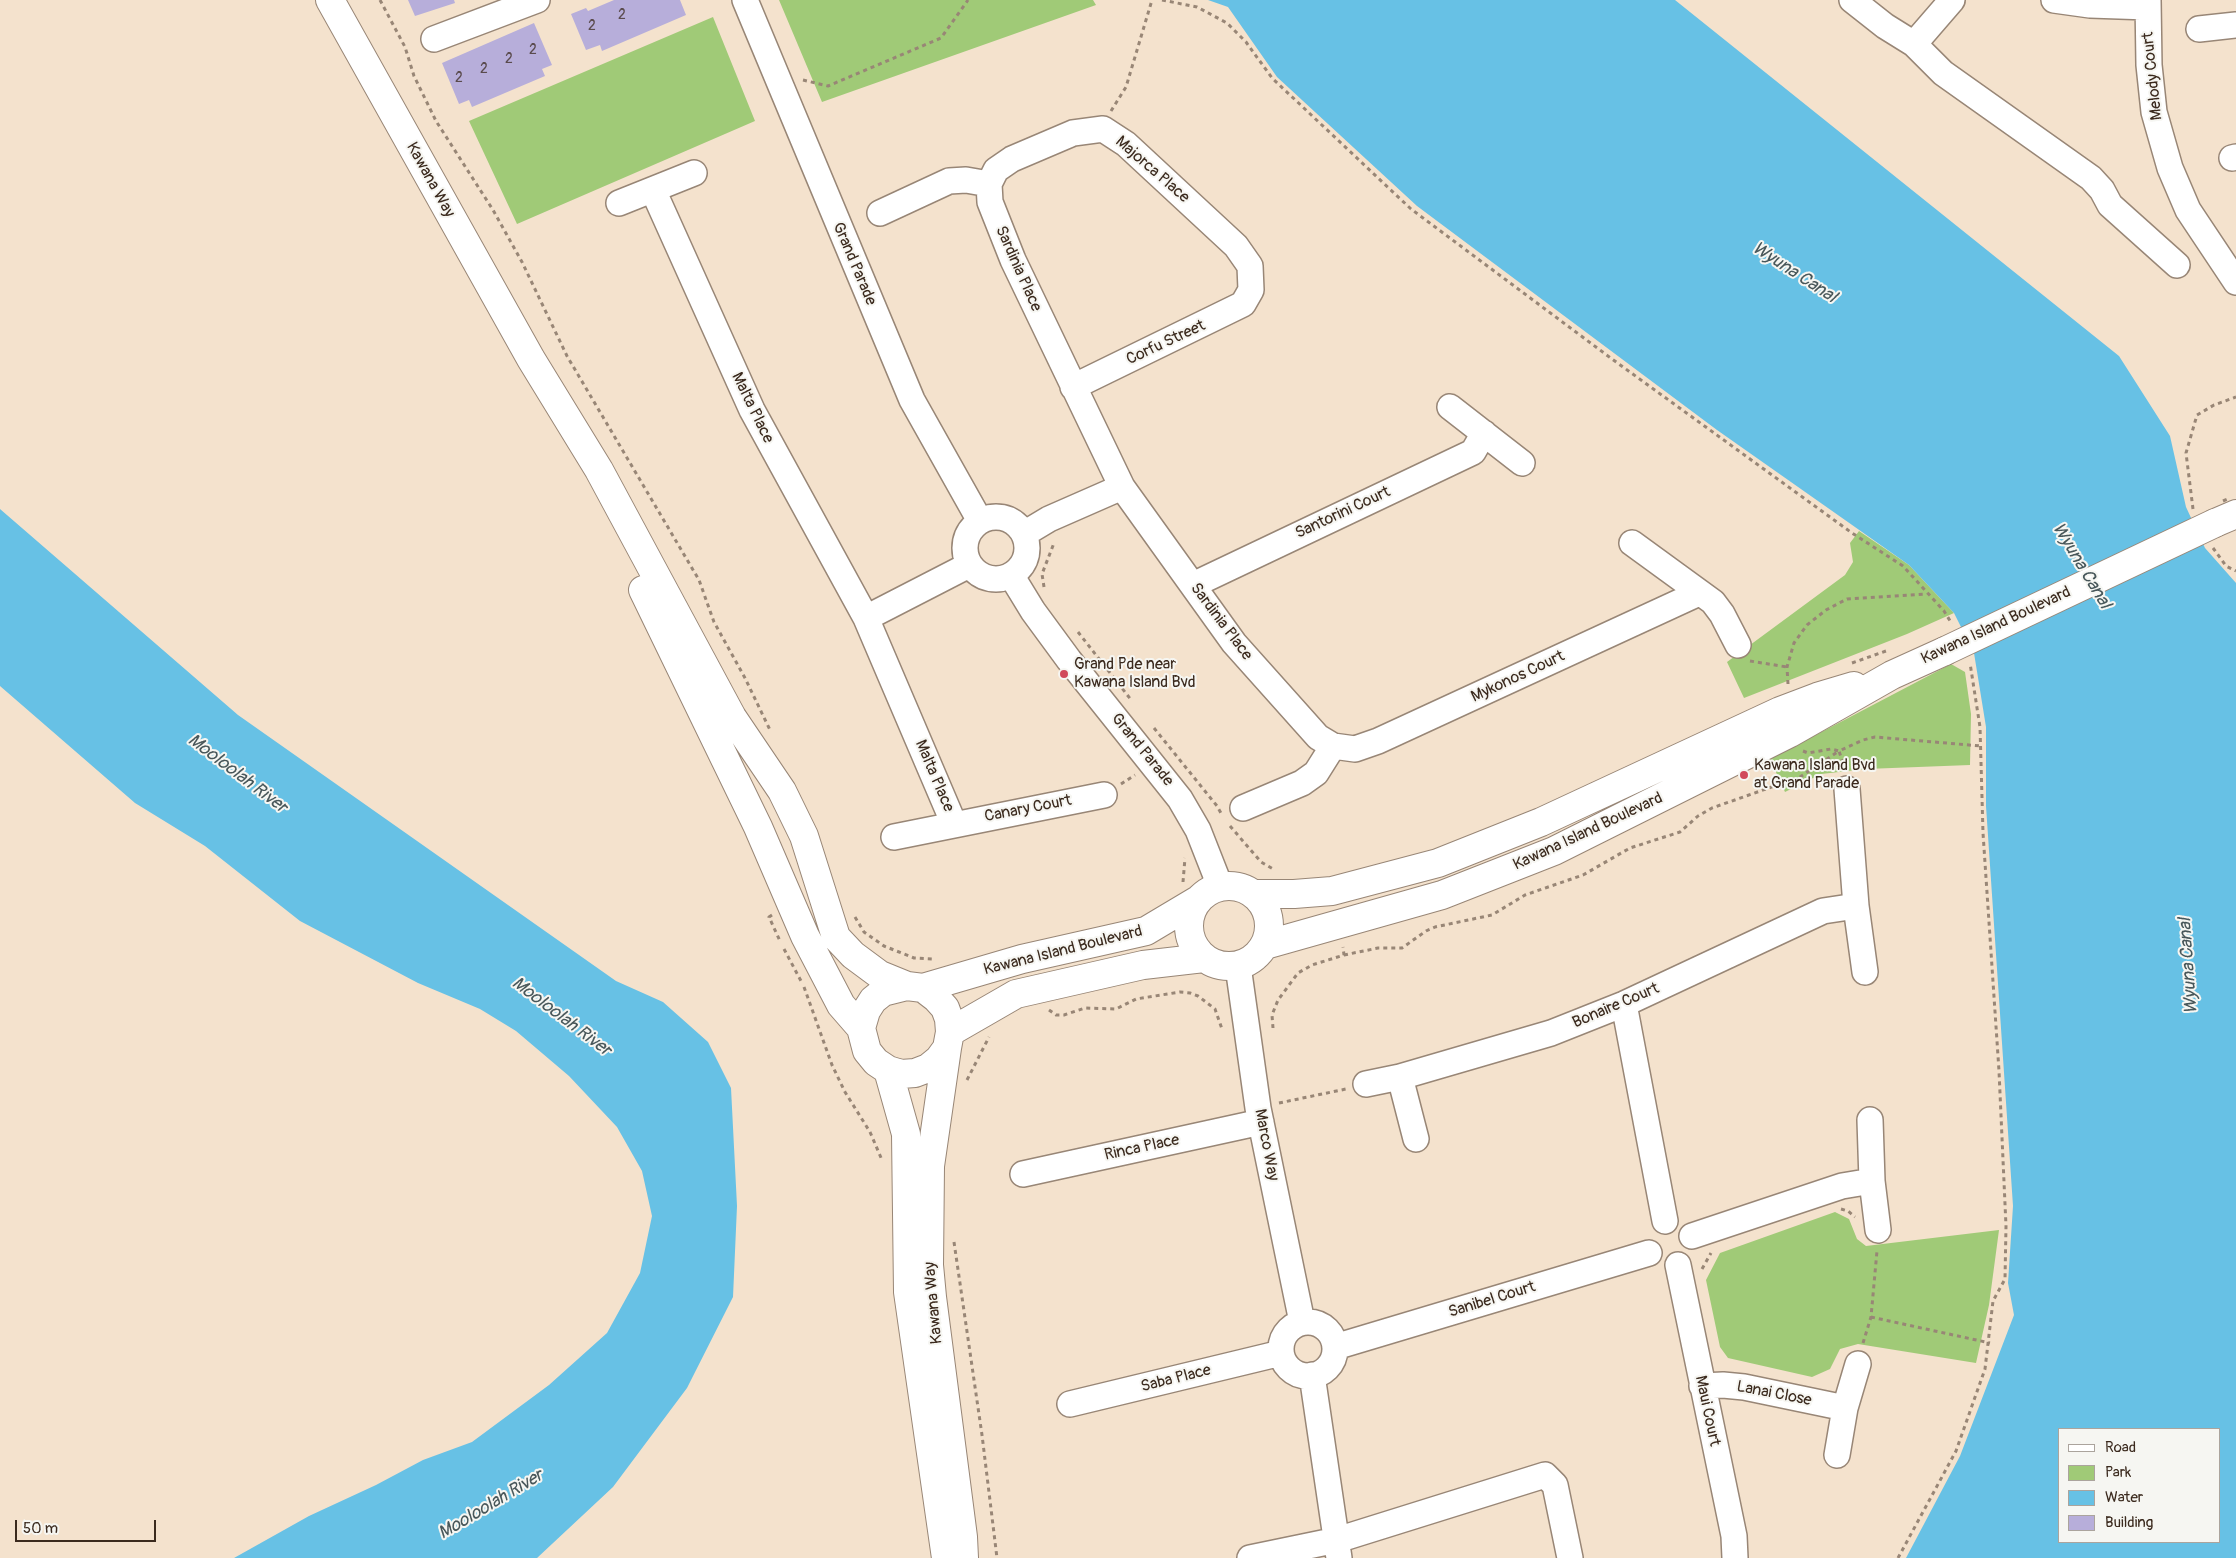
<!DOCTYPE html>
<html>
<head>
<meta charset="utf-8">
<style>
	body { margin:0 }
	#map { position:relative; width:2236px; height:1558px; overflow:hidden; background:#f4e2cd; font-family:Pangolin,sans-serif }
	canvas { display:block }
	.legend { position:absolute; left:2058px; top:1428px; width:162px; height:115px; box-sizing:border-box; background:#f6f6f2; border:1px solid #aba49d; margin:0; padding:6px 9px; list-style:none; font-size:15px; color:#3b2a1e }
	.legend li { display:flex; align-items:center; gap:10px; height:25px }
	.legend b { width:25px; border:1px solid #aba49d }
	.scale { position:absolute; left:15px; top:1520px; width:141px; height:22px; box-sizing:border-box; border:2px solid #3b2a1e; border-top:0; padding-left:6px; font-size:15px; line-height:18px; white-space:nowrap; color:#3b2a1e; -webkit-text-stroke:4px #f6f6f2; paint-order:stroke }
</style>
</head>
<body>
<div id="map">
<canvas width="2236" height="1558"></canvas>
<ul class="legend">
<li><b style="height:6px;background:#fff"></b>Road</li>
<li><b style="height:14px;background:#a0ca77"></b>Park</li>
<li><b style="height:14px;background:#67c1e5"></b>Water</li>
<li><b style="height:14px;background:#b7aeda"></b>Building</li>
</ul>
<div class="scale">50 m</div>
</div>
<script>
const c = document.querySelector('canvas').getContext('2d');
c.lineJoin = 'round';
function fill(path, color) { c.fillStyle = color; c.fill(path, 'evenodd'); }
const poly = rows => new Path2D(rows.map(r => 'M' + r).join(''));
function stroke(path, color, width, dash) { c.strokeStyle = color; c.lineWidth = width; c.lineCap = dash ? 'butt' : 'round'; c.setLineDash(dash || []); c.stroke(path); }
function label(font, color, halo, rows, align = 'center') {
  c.font = font + ' Pangolin,sans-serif'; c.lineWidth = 4; c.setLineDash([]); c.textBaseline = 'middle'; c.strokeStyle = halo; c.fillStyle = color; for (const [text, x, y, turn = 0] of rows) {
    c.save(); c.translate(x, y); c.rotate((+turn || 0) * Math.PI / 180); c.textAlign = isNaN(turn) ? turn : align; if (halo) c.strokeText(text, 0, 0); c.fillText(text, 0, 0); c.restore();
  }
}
fill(poly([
	[779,0,1093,0,1096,5,822,102],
	[713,17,755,121,517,224,469,121],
	[1859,531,1909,565,1954,613,1907,634,1744,698,1727,662,1845,575,1853,562,1850,543],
	[1951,664,1965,672,1971,714,1970,765,1866,769,1821,774,1785,792,1770,759],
	[1835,1212,1849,1219,1857,1239,1866,1246,1999,1230,1989,1305,1976,1363,1858,1344,1840,1349,1830,1369,1812,1377,1728,1358,1720,1347,1706,1280,1720,1253]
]), '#a0ca77');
fill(poly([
	[1208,0,1675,0,2119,356,2170,436,2186,507,2205,548,2236,583,2236,1558,1906,1558,1960,1456,2014,1315,2008,1283,2013,1206,1986,806,1986,727,1974,653,1954,613,1909,565,1717,430,1417,206,1277,77,1228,7],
	[2060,1429,2220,1429,2220,1542,2060,1542],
	[0,509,238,715,616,981,663,1002,708,1042,731,1088,737,1206,733,1297,687,1388,613,1487,537,1558,234,1558,309,1516,376,1485,423,1460,472,1442,549,1385,607,1333,640,1273,652,1216,642,1171,617,1127,569,1076,516,1031,480,1009,418,983,300,921,205,846,135,803,0,686]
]), '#67c1e5');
fill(poly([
	[408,0,454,0,455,3,415,16],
	[614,0,680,0,686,15,602,51,600,45,586,50,571,14,586,8,588,11],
	[534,23,552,65,542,69,545,76,472,107,469,100,459,104,442,63]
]), '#b7aeda');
const minor = poly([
	[745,0,912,400,980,521],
	[1852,0,1885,26,1914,44,1943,73,2091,178,2102,190,2110,205,2177,265],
	[2054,0,2090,5,2148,7],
	[2148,0,2149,65,2154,112,2170,168,2188,210,2236,282],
	[2199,29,2236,25],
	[434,39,537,0],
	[1914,44,1952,0],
	[2232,158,2236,157],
	[989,184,996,170,1012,159,1073,133,1103,129,1126,144,1236,246,1250,266,1251,290,1243,304,1073,387],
	[989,184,990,202,1013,260,1122,487,1049,519,1024,534],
	[653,190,752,410,866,618,954,824],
	[619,203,694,173],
	[880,213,949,181,966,180,989,184],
	[1450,407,1522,463],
	[1122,487,1234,643,1318,737,1333,746,1355,749,1378,741,1699,593],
	'965 548a31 31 0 1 1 62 0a31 31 0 1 1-62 0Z',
	[1632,543,1713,602,1722,614,1738,645],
	[1011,575,1033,611,1069,660,1180,799,1198,830,1220,886],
	[1193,585,1473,452,1484,433],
	[866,618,969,565],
	[1847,789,1856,906,1865,972],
	[1243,808,1302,783,1316,773,1333,746],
	[894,837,1104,795],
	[1238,966,1258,1108,1302,1322],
	[1624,1004,1665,1221],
	[1400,1077,1416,1139],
	[1366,1084,1400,1077,1551,1033,1624,1004,1823,911,1856,906],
	[1870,1120,1872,1181,1878,1230],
	[1023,1174,1261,1122],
	[1692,1236,1842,1186,1872,1181],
	[1678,1265,1734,1536,1735,1558],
	'1281 1349a27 27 0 1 1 54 0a27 27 0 1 1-54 0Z',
	[1335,1347,1649,1253],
	[1312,1375,1339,1558],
	[1702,1386,1723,1385,1744,1387,1845,1408],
	[1070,1404,1281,1353],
	[1837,1455,1845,1408,1858,1364],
	[1250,1558,1337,1540,1545,1475,1555,1485,1570,1558]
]);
const major = poly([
	[330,0,531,359,599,470,732,717,782,791,804,836,836,937,853,955,880,975,907,986,923,988,936,998,945,1008,949,1019,950,1032,947,1048,939,1059,928,1068,915,1073,901,1074,888,1070,876,1062,867,1051,861,1028,866,1011,873,1000,883,992,907,986],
	[2215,523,2236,514],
	[643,590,758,827,805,936,841,1005,861,1028],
	'1189 926a40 40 0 1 1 80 0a40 40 0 1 1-80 0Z',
	[1254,894,1294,894,1332,891,1438,863,1541,822,1780,711,1817,697,1854,686],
	[1265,945,1442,895,1554,851,1790,733,1892,675,1945,651],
	[923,988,1022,959,1146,931,1198,900],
	[950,1032,1016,994,1143,965,1204,958],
	[947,1048,930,1166,929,1265,932,1297,963,1537,964,1558],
	[888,1070,906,1134,908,1292,946,1558]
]);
stroke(minor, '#988676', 28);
stroke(major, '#988676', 30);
stroke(poly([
	[380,0,405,47,414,76,436,121,493,210,522,262,567,356,699,580,714,622,745,678,770,730],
	[1162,0,1197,7,1227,23,1246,42,1272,78,1411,209,1612,359,1852,533,1903,566,1944,611,1952,624],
	[803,80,828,86,941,38,968,0],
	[1111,111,1126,87,1152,0],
	[2193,509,2186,453,2197,415,2214,405,2236,397],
	[2213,548,2226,566,2236,571],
	[1044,587,1042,574,1054,543],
	[1078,632,1132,701],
	[1750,661,1787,667],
	[1852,663,1886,651],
	[1788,684,1787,667,1794,643,1807,625,1826,610,1847,599,1926,594],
	[1154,728,1217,806,1222,815],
	[1803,751,1808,753,1831,749,1839,751,1863,740,1875,737,1981,746],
	[1121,784,1135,775],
	[1230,826,1261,862,1275,870],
	[1183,882,1185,858],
	[772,915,769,917,780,941],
	[855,917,864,932,884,946,914,958,934,959],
	[784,949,801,981],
	[1344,955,1378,948,1402,948,1426,931,1435,927,1492,915,1525,895,1583,875,1630,848,1680,832,1698,816,1712,808,1800,777,1839,751,1845,769],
	[804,987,832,1065,845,1092,870,1132,882,1160],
	[1049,1010,1056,1015,1064,1015,1085,1008,1116,1009,1136,999,1180,992,1190,993,1198,996,1215,1009,1222,1029],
	[1273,1028,1272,1015,1278,1000,1298,973,1312,965,1344,955,1343,947],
	[967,1080,989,1037],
	[1279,1103,1346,1089],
	[1841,1209,1848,1211,1855,1217],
	[954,1242,982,1435,997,1558],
	[1702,1269,1711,1253],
	[1871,1317,1990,1343],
	[1863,1343,1871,1317,1877,1251],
	[1898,1558,1956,1451,1985,1369,1993,1301,2005,1279,2006,1226,1999,1071,1983,833,1980,727,1970,663]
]), '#988676', 3, [4, 4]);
stroke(minor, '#fff', 25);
stroke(major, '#fff', 28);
const majorBridge = poly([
	[1945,651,2215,523]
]);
stroke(majorBridge, '#988676', 30, []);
stroke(poly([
	[2223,501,2230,498]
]), '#988676', 3, [4, 4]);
stroke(majorBridge, '#fff', 28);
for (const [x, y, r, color] of [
	[1064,674,5,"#d1495b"],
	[1744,775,5,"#d1495b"]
]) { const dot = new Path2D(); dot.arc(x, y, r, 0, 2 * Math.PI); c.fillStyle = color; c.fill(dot); stroke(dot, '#f6f6f2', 2); }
label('14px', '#5a4b4d', null, [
	["2",622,15],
	["2",592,26],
	["2",533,50],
	["2",509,59],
	["2",484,69],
	["2",459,78]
]);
label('16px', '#3b2a1e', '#f6f6f2', [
	["Melody Court",2153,76,-96],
	["Majorca Place",1152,170,41],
	["Kawana Way",430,180,61],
	["Grand Parade",854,264,67],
	["Sardinia Place",1018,269,66],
	["Corfu Street",1166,343,-25],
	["Malta Place",752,408,64],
	["Santorini Court",1343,513,-25],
	["Sardinia Place",1221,622,53],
	["Kawana Island Boulevard",1996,626,-25],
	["Mykonos Court",1518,677,-25],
	["Grand Parade",1142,750,51],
	["Malta Place",934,776,67],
	["Canary Court",1028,809,-11],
	["Kawana Island Boulevard",1588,832,-25],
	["Kawana Island Boulevard",1063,951,-14],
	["Bonaire Court",1616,1006,-23],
	["Marco Way",1266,1145,79],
	["Rinca Place",1142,1148,-12],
	["Sanibel Court",1492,1300,-17],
	["Kawana Way",934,1303,-95],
	["Saba Place",1176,1379,-14],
	["Lanai Close",1774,1394,11],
	["Maui Court",1707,1411,78]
]);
label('16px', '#3b2a1e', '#f6f6f2', [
	["Grand Pde near",1074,665],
	["Kawana Island Bvd",1074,683],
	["Kawana Island Bvd",1754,766],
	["at Grand Parade",1754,784]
], 'left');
label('italic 18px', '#48575a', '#f6f6f2', [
	["Wyuna Canal",1794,273,33],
	["Wyuna Canal",2081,566,59],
	["Mooloolah River",237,774,37],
	["Wyuna Canal",2189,966,-94],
	["Mooloolah River",561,1017,37],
	["Mooloolah River",491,1505,-31]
]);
</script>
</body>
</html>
